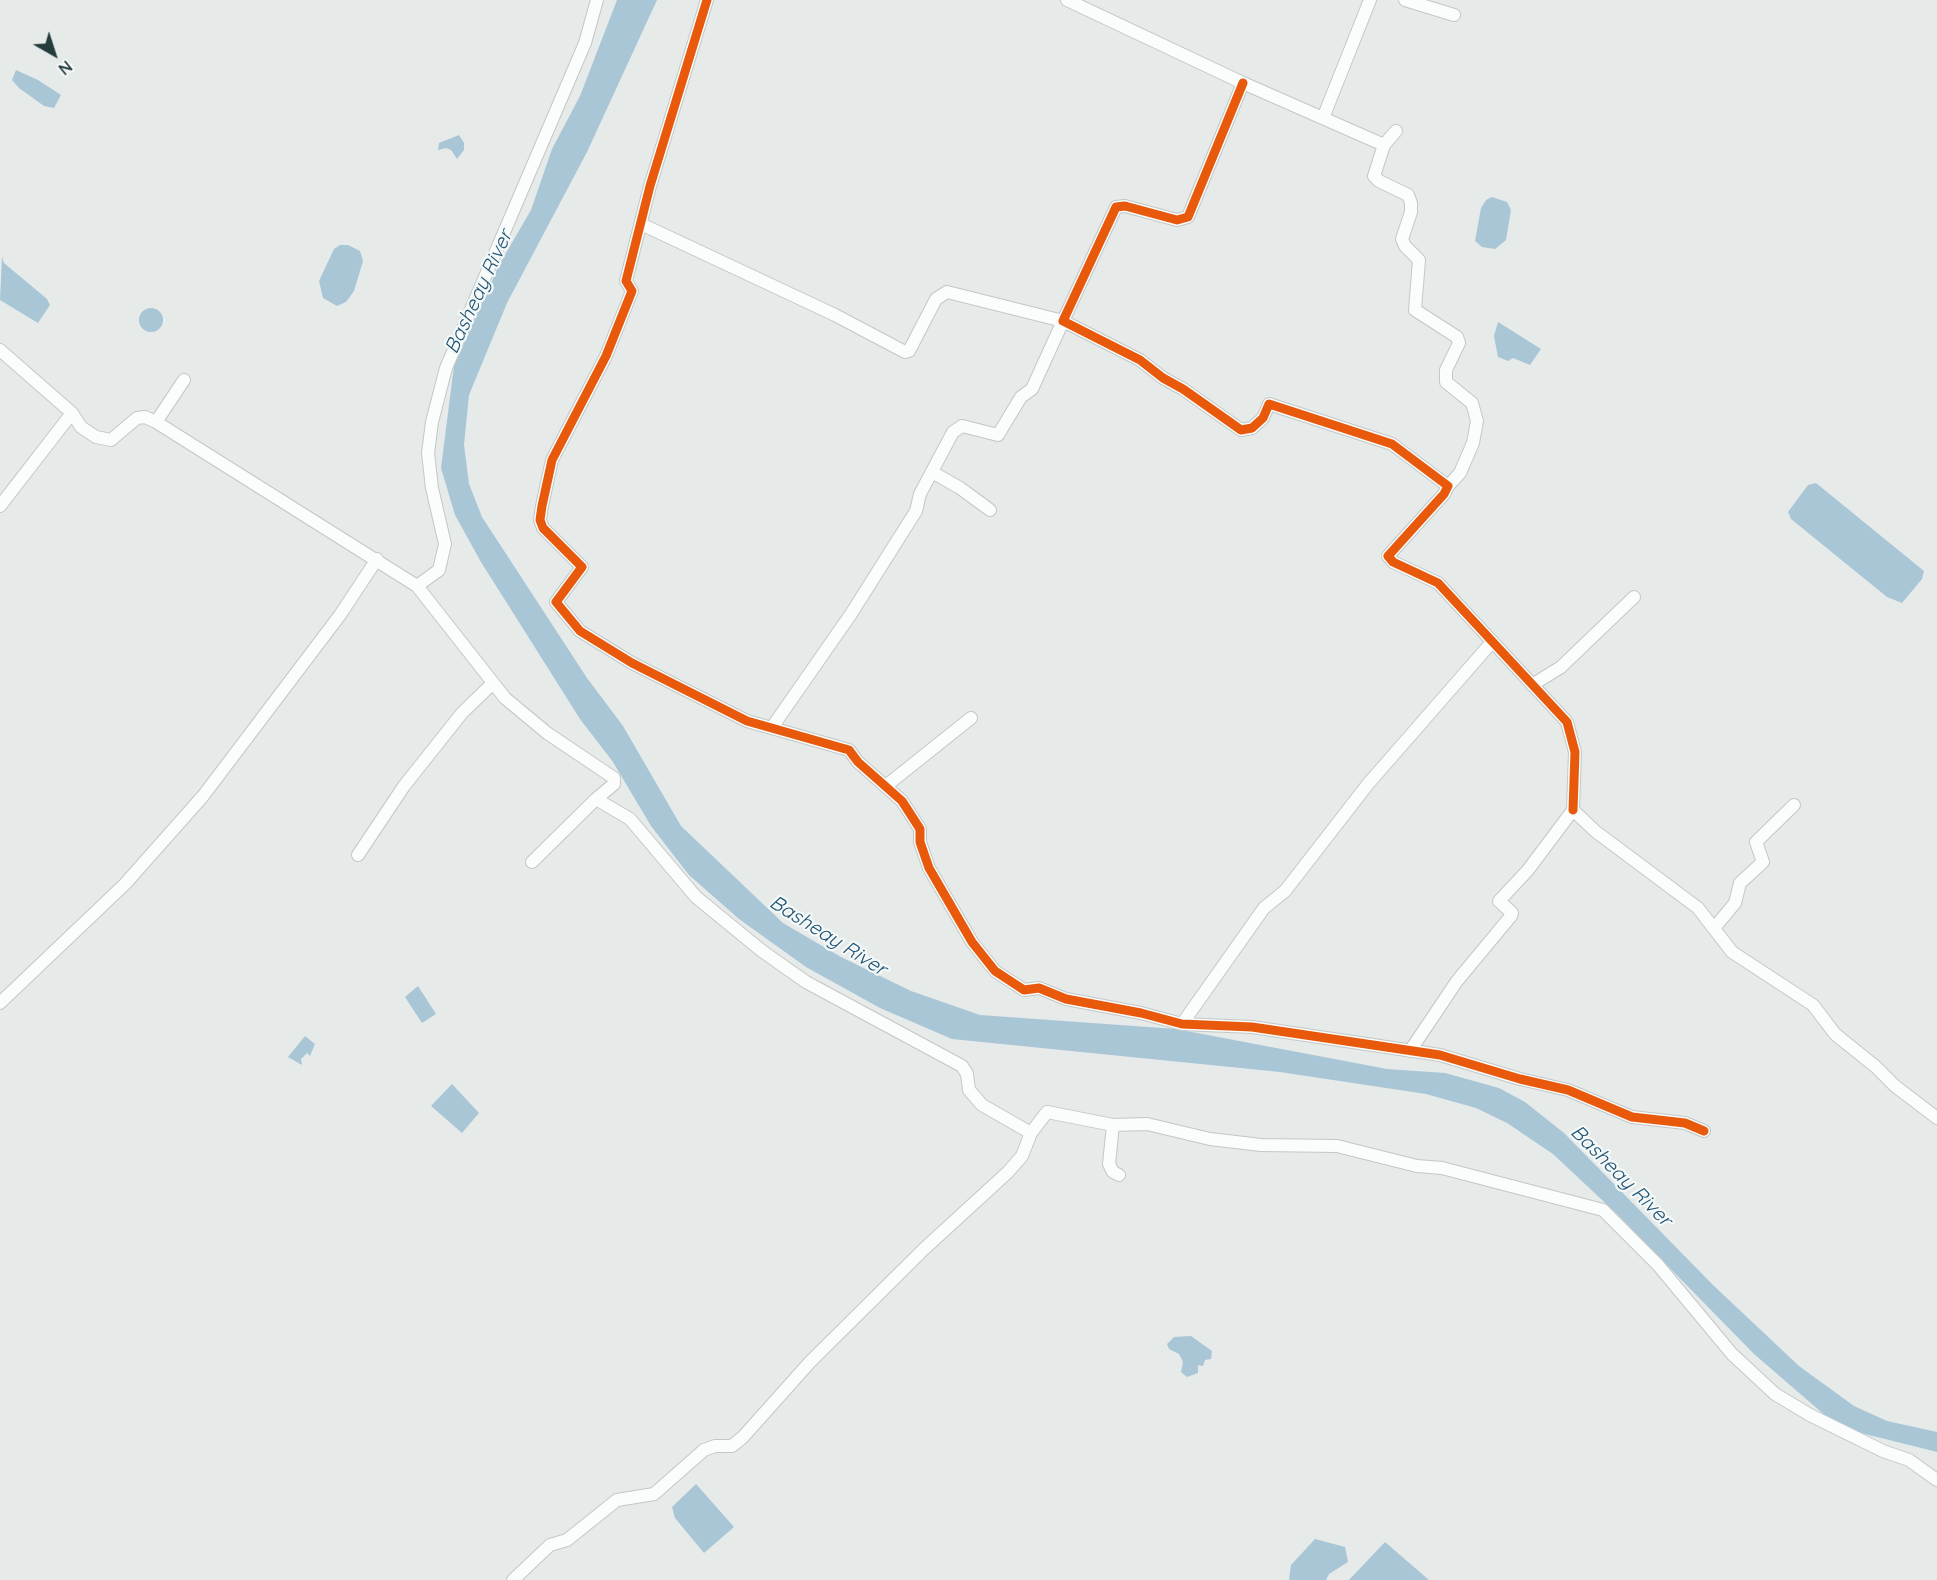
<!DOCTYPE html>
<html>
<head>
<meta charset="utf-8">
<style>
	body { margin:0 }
	#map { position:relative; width:1937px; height:1580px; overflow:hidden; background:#e6eae9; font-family:Quicksand,sans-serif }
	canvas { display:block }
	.north { position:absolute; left:24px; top:24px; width:60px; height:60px; -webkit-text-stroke:4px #f4f9f8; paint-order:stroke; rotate:141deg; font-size:16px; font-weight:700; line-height:24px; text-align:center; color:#243d3c }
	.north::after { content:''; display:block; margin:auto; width:21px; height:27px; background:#243d3c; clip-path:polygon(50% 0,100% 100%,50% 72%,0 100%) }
</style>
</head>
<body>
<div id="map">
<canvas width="1937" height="1580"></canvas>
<div class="north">N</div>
</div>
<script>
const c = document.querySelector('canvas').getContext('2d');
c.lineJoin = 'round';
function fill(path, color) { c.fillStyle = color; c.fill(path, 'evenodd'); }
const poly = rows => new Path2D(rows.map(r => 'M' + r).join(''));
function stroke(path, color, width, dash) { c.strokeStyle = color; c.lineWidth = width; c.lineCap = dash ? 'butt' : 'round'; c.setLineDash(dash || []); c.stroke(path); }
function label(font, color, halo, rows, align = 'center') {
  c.font = font + ' Quicksand,sans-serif'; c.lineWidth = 4.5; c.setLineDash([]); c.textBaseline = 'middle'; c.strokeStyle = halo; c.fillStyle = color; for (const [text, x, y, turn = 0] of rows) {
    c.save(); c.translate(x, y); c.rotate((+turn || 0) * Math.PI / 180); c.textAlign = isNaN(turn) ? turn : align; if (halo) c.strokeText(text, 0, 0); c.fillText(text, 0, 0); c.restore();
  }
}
fill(poly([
	[617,0,657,0,587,152,507,303,469,395,464,445,469,484,482,517,587,678,623,726,681,826,783,923,841,957,911,991,980,1015,1176,1029,1387,1069,1445,1073,1499,1088,1525,1102,1564,1133,1713,1285,1799,1366,1854,1406,1887,1421,1937,1432,1937,1452,1853,1431,1827,1417,1754,1354,1617,1214,1553,1154,1507,1123,1476,1108,1426,1094,1280,1072,952,1039,880,1008,806,967,739,919,689,875,651,826,613,762,580,719,481,562,455,515,441,468,454,366,499,265,531,210,552,149,580,96],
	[16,70,38,80,61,95,54,108,44,106,19,88,12,80],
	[459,135,464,143,464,150,457,159,451,150,446,148,438,150,439,143],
	[1492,197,1507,202,1511,210,1506,240,1495,249,1482,247,1475,241,1481,208,1486,200],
	[340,245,348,245,360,251,363,261,354,291,346,302,337,306,323,298,319,281,334,249],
	[2,257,4,263,47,299,50,305,38,323,0,300],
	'139 320a12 12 0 1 1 24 0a12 12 0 1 1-24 0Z',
	[1498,322,1541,349,1530,365,1513,358,1508,361,1498,357,1494,336],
	[1816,483,1924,571,1922,579,1902,603,1887,597,1791,519,1788,512,1808,485],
	[418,986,436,1014,422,1023,405,997],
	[305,1036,315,1044,310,1056,307,1053,301,1059,302,1065,288,1057],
	[452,1084,479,1113,462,1133,431,1106],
	[1191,1336,1212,1351,1211,1359,1205,1360,1203,1366,1198,1365,1198,1373,1187,1377,1181,1372,1183,1362,1179,1354,1169,1349,1167,1344,1174,1337],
	[696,1484,734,1527,704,1553,675,1518,672,1507],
	[1315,1539,1345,1547,1348,1562,1329,1574,1326,1580,1289,1580,1291,1565],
	[1385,1542,1429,1580,1349,1580]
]), '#a9c6d6');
const minor = poly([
	[707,0,650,186,626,281,632,291,606,356,552,460,542,506,540,520,543,528,582,567,556,602,580,631,632,663,747,721,849,750,858,762,902,801,920,829,920,842,929,868,972,942,995,971,1024,990,1039,988,1066,999,1141,1013,1182,1024,1252,1027,1440,1055,1520,1079,1568,1090,1632,1117,1685,1123,1704,1131],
	[1067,0,1243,83,1384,145,1396,131],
	[1405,0,1454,15],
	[1243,83,1188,217,1177,220,1125,206,1116,207,1063,321,1140,360,1163,378,1183,389,1241,430,1252,428,1263,418,1269,404,1392,444,1448,486,1444,494,1388,556,1393,562,1438,583,1567,722,1575,752,1573,810],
	[1323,118,1370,0],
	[1384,145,1374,176,1379,181,1408,195,1411,203,1411,212,1402,239,1405,246,1419,260,1415,310,1457,337,1459,343,1446,370,1446,382,1472,403,1477,421,1473,443,1460,473,1448,486],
	[641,224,835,315,905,352,909,351,936,299,947,292,1063,321,1032,389,1021,397,998,435,962,426,953,432,920,494,916,511,851,614,773,726],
	[0,350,72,413,81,427,96,437,111,440,137,418,145,417,156,422,417,586,505,698,547,733,614,778,614,784,596,799],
	[156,422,184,380],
	[932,472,960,488,990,510],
	[0,506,72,413],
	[417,586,439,570,445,544,432,488,428,453,432,422,446,368,585,43,597,0],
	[1532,685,1561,667,1634,597],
	[887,785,971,718],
	[358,855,404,786,462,713,493,683],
	[532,862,596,799,630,819,696,897,762,951,806,982,962,1066,967,1074,969,1090,982,1105,1031,1133,1047,1112,1113,1125,1147,1124,1210,1139,1261,1145,1337,1146,1417,1166,1442,1168,1603,1210,1658,1265,1732,1354,1775,1394,1810,1415,1883,1451,1909,1460,1937,1480],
	[1715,927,1735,903,1740,883,1763,862,1756,842,1794,805],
	[0,1003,125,884,203,796,340,615,377,559],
	[1182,1024,1264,908,1285,891,1368,784,1492,642],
	[1410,1051,1457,981,1511,916,1512,913,1499,901,1528,870,1573,810,1595,831,1698,908,1732,952,1813,1005,1835,1034,1876,1067,1895,1086,1937,1118],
	[1113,1125,1109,1164,1113,1172,1119,1175],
	[513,1580,550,1545,567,1540,617,1500,654,1494,704,1450,715,1446,732,1446,743,1437,810,1362,924,1249,1008,1172,1022,1156,1031,1133]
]);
stroke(minor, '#c3c7c6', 14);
stroke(minor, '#fbfcfc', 12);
stroke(poly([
	[707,0,650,186,626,281,632,291,606,356,552,460,542,506,540,520,543,528,582,567,556,602,580,631,632,663,747,721,849,750,858,762,902,801,920,829,920,842,929,868,972,942,995,971,1024,990,1039,988,1066,999,1141,1013,1182,1024,1252,1027,1440,1055,1520,1079,1568,1090,1632,1117,1685,1123,1704,1131],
	[1243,83,1188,217,1177,220,1125,206,1116,207,1063,321,1140,360,1163,378,1183,389,1241,430,1252,428,1263,418,1269,404,1392,444,1448,486,1444,494,1388,556,1393,562,1438,583,1567,722,1575,752,1573,810]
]), '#e8590c', 9);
label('italic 20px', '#225575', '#f4f9f8', [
	["Basheay River",479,292,-65],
	["Basheay River",828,936,32],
	["Basheay River",1621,1176,45]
]);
</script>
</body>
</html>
